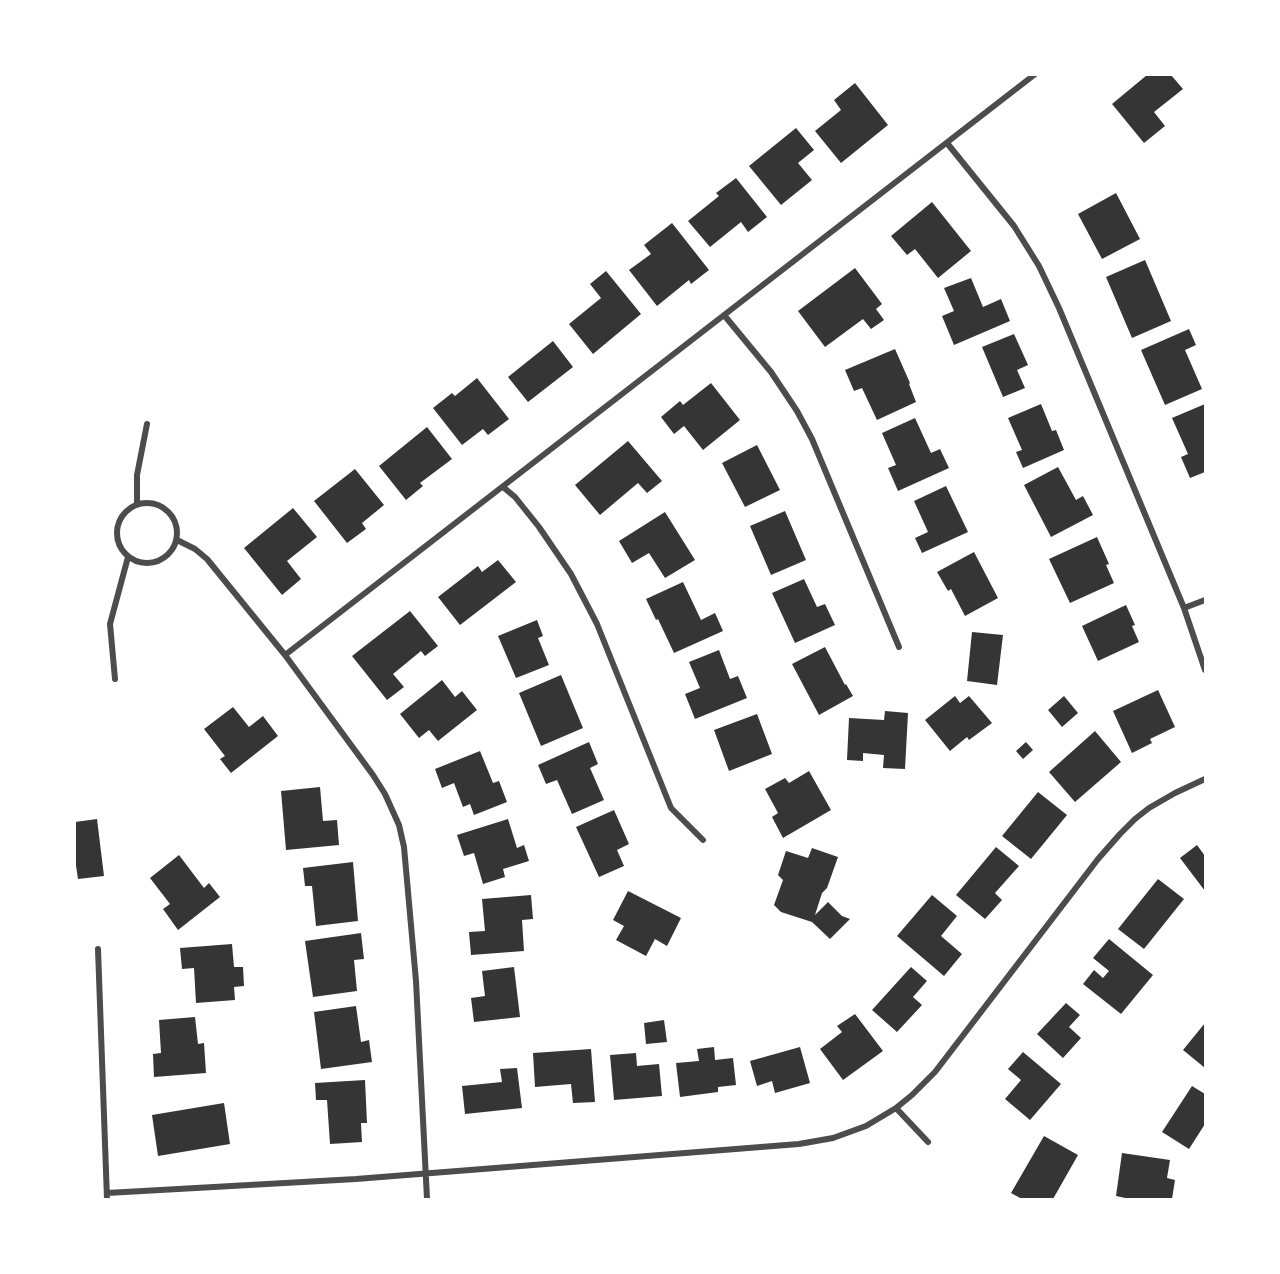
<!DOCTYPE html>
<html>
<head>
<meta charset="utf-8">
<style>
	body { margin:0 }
	#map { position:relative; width:1280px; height:1274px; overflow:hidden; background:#fff; font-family:"Public Sans",sans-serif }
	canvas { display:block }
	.frame { position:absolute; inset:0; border:76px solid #fff; pointer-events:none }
</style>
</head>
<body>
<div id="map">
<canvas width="1280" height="1274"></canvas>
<div class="frame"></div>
</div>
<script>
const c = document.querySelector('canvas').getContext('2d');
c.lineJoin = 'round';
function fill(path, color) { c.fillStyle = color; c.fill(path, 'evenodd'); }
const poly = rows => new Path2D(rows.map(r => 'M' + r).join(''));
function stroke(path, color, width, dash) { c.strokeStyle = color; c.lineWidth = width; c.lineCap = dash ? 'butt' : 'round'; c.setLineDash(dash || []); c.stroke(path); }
fill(poly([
	[1147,75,1171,75,1183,89,1154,112,1165,126,1144,143,1112,104],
	[855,83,888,125,841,163,815,131,841,110,834,100],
	[796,128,814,150,798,163,812,180,781,205,749,166],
	[736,178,767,217,748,232,741,222,710,247,688,221,719,196,716,193],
	[1116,193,1140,239,1102,259,1078,214],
	[932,202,971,251,938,278,915,249,907,255,891,236],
	[672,223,709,270,691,284,689,280,657,306,629,270,651,254,644,245],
	[1145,260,1171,321,1132,338,1106,277],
	[855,268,882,304,876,309,884,320,871,329,863,319,825,347,798,311],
	[606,271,641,314,593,354,569,324,601,298,590,284],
	[971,278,983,307,1001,299,1010,321,954,345,942,316,954,311,944,288],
	[1189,329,1196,345,1185,350,1202,389,1165,405,1141,350],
	[1014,334,1028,365,1017,370,1025,388,1003,397,982,347],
	[553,341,573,367,528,402,508,377],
	[895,349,910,383,909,384,916,402,877,420,862,388,854,391,845,370],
	[477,378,509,419,488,435,483,429,462,445,433,408,452,393,455,396],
	[711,383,740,420,703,450,684,426,674,434,661,417,680,401,683,405],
	[1041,404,1052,431,1056,430,1064,450,1023,468,1016,452,1022,450,1008,418],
	[1205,404,1205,472,1190,478,1181,457,1188,454,1172,418],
	[915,418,931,453,940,449,949,468,898,491,888,468,896,465,882,433],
	[427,427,452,459,420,483,423,486,406,500,379,466],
	[628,441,662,481,647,493,638,483,600,515,575,485],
	[757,445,780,490,745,507,722,463],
	[1058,467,1076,500,1083,496,1093,515,1051,537,1024,485],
	[355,469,384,505,362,523,366,529,347,543,314,501],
	[946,486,968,532,922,553,915,538,928,532,914,501],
	[293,508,317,537,287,561,301,579,282,595,244,548],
	[785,511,806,560,771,575,750,526],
	[665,512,695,560,665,578,649,553,632,563,619,541],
	[1097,537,1109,564,1106,565,1114,583,1070,603,1049,559],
	[974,552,998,598,965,616,951,589,948,591,937,572],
	[498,560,516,582,460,625,438,597,478,566,482,572],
	[804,579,817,607,825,604,835,625,795,643,772,593],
	[683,582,701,620,715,613,723,631,674,653,658,619,656,620,646,599],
	[1126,605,1135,625,1132,626,1139,642,1098,661,1082,626],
	[410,611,438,646,425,656,421,651,393,674,404,687,387,700,352,656],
	[537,620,543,636,538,638,549,665,516,678,498,636],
	[972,632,1003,635,997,685,967,681],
	[825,647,845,685,846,684,853,696,819,715,792,664],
	[719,650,730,679,738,676,747,698,695,719,685,694,700,688,689,662],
	[561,675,583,728,541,746,519,693],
	[442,680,455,697,462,691,477,710,438,741,429,730,419,738,400,714],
	[1158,690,1175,727,1150,739,1152,743,1132,753,1113,711],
	[955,696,960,703,969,696,992,723,969,740,967,737,950,751,925,720],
	[1064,696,1078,713,1062,727,1048,710],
	[233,707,249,727,263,716,278,736,231,773,220,759,225,756,204,729],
	[885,711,908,713,905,769,883,768,884,755,863,753,863,761,847,760,849,718,884,720],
	[757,714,772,754,729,771,714,730],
	[1095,731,1121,762,1075,802,1049,772],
	[589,742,598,764,590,768,604,800,572,814,557,780,546,784,538,765],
	[1026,742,1033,750,1023,759,1016,751],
	[480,751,493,783,499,781,507,802,474,815,470,804,463,807,454,783,442,788,435,769],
	[809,771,831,810,783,838,772,817,778,813,765,789,785,778,789,783],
	[320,787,323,821,337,820,339,845,286,850,281,791],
	[1038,792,1067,815,1031,859,1002,836],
	[614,810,629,844,617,850,624,866,599,877,576,827],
	[97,819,104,876,78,879,75,859,75,822],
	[508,819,517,848,524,845,529,861,503,869,505,877,483,884,474,853,464,856,457,835],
	[1197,845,1205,856,1205,891,1180,858],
	[996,847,1019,866,995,893,1002,900,985,919,956,895],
	[812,848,838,857,827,888,822,893,815,915,828,902,842,916,850,919,830,939,812,922,781,912,774,905,783,880,778,875,786,851,808,858],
	[179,855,204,888,209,883,220,897,178,930,163,909,170,904,150,878],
	[353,862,358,921,316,926,312,886,305,886,303,868],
	[1158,879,1184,899,1144,949,1118,929],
	[628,891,681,918,667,946,655,939,646,956,616,940,624,926,613,920],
	[531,895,533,919,522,920,524,951,471,955,469,932,485,931,482,899],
	[932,895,957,916,941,936,962,954,944,976,897,936],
	[361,933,364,959,354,960,357,991,313,997,305,941],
	[1109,939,1153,975,1121,1014,1083,984,1094,970,1103,978,1109,971,1093,958],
	[232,944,234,967,243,967,244,986,234,987,235,1000,196,1003,194,968,182,969,180,948],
	[514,967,520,1017,474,1022,471,998,485,996,482,971],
	[911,967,927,981,913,997,922,1005,897,1032,872,1010],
	[1066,1003,1080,1015,1069,1027,1081,1038,1063,1058,1037,1034],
	[356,1006,361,1042,369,1040,372,1062,321,1069,314,1012],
	[855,1014,883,1051,843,1080,820,1049,842,1032,837,1026],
	[195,1017,198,1044,204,1043,206,1073,154,1077,153,1054,161,1053,159,1020],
	[664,1020,667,1042,646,1044,644,1023],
	[1205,1023,1205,1068,1183,1050],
	[714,1047,715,1060,733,1058,736,1085,718,1087,718,1092,680,1097,676,1063,699,1061,697,1049],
	[800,1047,810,1083,775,1093,772,1081,757,1086,750,1061],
	[591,1049,595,1102,573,1103,571,1084,535,1087,533,1053],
	[1023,1052,1061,1084,1030,1120,1005,1099,1021,1080,1008,1069],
	[636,1053,637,1066,659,1064,662,1096,614,1100,610,1055],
	[517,1068,522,1108,465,1114,462,1086,502,1082,500,1069],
	[365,1080,367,1123,361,1123,362,1142,330,1144,327,1100,316,1100,315,1083],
	[1192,1086,1205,1094,1205,1124,1189,1149,1162,1132],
	[224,1103,230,1144,158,1156,152,1115],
	[1044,1136,1078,1155,1053,1199,1022,1199,1011,1193],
	[1122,1153,1170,1160,1167,1178,1175,1180,1172,1199,1130,1199,1116,1196]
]), '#353535');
stroke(poly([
	[947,143,1014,226,1039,266,1059,308,1184,608,1205,670],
	[724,315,771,372,797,411,812,439,899,647],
	[503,487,515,497,539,527,571,574,597,624,671,808,703,840],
	'117 533a30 30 0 1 1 60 0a30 30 0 1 1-60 0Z',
	[137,503,137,475,147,424],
	[177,540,195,549,207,559,285,655,373,775,385,794,399,825,404,847,416,981,427,1199],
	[1184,608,1205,600],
	[285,655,1034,75],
	[115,679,110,624,128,557],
	[98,949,107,1199],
	[896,1108,928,1142],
	[107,1193,356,1179,799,1144,833,1138,866,1126,896,1108,912,1095,935,1072,1098,859,1120,834,1135,819,1149,808,1175,793,1205,779]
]), '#4c4c4c', 6);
</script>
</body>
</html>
